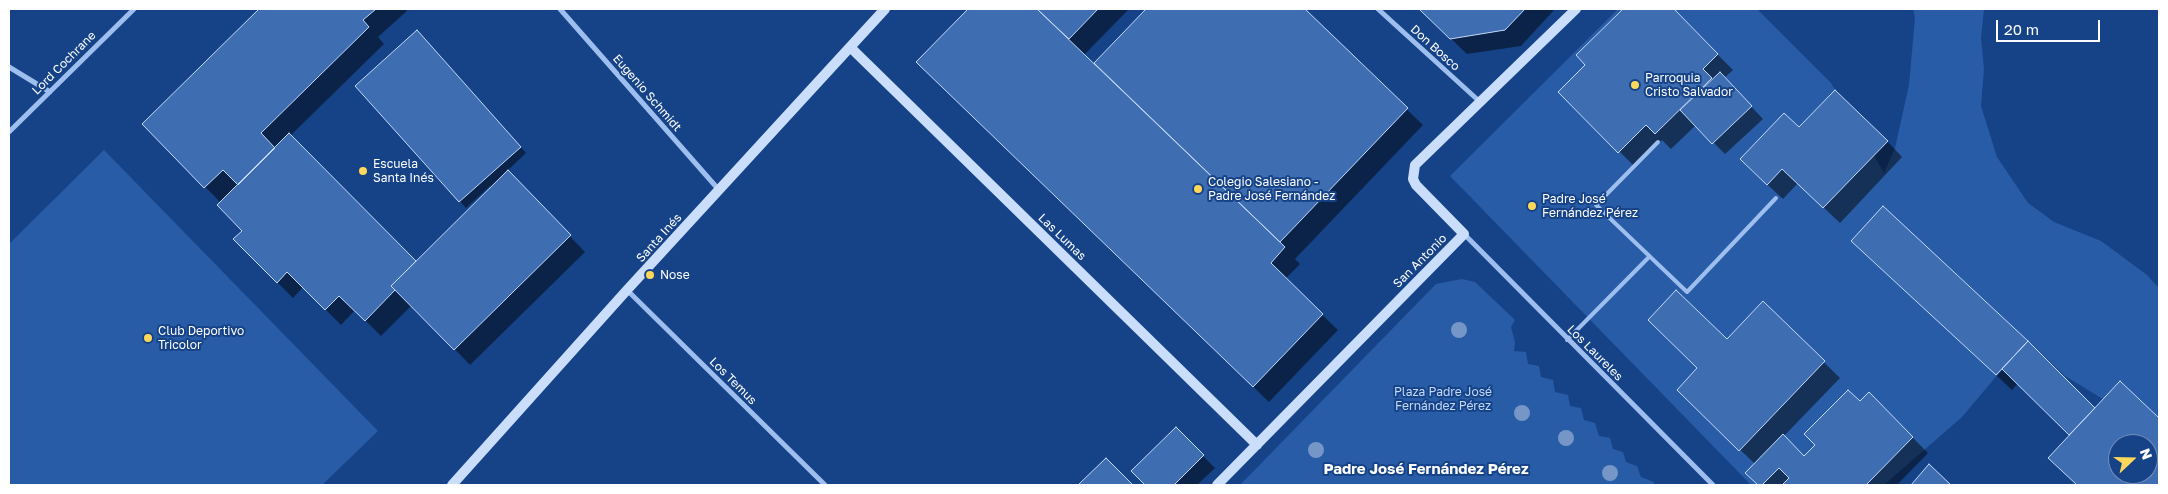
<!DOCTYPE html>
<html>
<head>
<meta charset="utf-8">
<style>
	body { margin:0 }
	#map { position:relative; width:2168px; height:494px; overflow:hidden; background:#164388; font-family:"Golos Text",sans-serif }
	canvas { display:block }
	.frame { position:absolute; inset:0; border:10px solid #fff; pointer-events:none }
	.north { position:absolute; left:2108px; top:434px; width:50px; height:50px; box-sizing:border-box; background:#164388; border:1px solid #738eb8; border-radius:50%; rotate:69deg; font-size:14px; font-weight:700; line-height:20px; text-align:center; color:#fff }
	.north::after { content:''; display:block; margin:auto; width:18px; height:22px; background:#ffd75a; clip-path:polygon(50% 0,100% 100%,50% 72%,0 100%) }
	.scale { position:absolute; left:1996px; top:20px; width:104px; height:22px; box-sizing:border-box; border:2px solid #fff; border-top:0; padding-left:6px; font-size:15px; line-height:18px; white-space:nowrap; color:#fff; -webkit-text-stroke:4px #164388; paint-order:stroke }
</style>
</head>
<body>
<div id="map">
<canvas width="2168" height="494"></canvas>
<div class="frame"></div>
<div class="north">N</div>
<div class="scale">20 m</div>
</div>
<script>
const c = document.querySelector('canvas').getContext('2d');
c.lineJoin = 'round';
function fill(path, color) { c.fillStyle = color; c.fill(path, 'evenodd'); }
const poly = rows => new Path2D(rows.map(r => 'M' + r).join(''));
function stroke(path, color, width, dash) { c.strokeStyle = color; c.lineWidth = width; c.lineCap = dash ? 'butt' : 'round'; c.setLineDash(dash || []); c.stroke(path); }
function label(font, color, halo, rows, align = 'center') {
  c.font = font + ' "Golos Text",sans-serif'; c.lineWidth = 4; c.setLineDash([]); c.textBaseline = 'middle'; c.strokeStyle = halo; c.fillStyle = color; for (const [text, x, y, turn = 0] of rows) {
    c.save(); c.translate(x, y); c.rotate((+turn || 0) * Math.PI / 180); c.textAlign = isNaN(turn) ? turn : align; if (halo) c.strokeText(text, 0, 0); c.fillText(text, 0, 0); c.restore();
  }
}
fill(poly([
	[1618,9,1757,9,1831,83,1884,173,1895,148,1909,85,1915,18,1913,9,1984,9,1981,38,1984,69,1981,106,1997,157,2028,203,2054,222,2101,241,2147,275,2159,288,2159,439,2121,410,2065,376,2017,330,2026,341,1962,417,1884,485,1751,485,1450,176],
	[104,150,378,431,322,485,9,485,9,244],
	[1462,279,1475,282,1515,320,1511,327,1515,342,1514,351,1526,352,1528,364,1539,366,1541,377,1553,380,1555,392,1568,395,1570,406,1581,408,1584,420,1595,423,1599,436,1610,438,1613,449,1623,452,1626,462,1637,466,1641,477,1654,482,1654,485,1240,485,1436,284]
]), '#285ca6');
fill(poly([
	[260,9,405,9,407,11,378,37,384,44,290,136,416,262,492,188,490,186,466,208,357,86,423,38,526,153,507,171,585,252,470,365,412,305,381,336,355,310,341,325,303,287,293,298,234,239,244,231,221,203,144,124],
	[970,9,1129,9,1084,55,1094,65,1147,9,1303,9,1423,125,1295,259,1300,264,1285,279,1338,330,1269,402,918,62],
	[1420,9,1555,9,1521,46,1467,54],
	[1625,9,1672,9,1733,70,1724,78,1763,119,1725,154,1696,125,1671,149,1662,140,1635,167,1560,92,1587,65,1578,55],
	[1799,129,1887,141,1902,157,1840,223,1798,183,1783,199,1757,175],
	[1763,303,1840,378,1783,437,1804,458,1869,394,1928,453,1897,485,1759,485,1747,473,1755,464,1694,405,1727,341],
	[2028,343,2095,409,2120,383,2159,419,2159,485,2077,485,2065,474,2071,435,2018,383,2012,390,1997,376],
	[2118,444,2148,444,2148,474,2118,474],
	[1176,429,1215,468,1197,485,1147,485,1133,471],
	[1106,460,1131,485,1080,485]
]), '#0007');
const building = poly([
	[259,9,376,9,363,20,369,27,261,133,275,148,238,185,223,170,204,188,142,124,259,9],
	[968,9,1037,9,1285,247,1271,263,1323,314,1253,387,916,62,968,9],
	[1037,9,1098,9,1069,39,1037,9],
	[1146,9,1305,9,1408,108,1280,242,1094,63,1146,9],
	[1419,9,1525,9,1505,30,1450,39,1419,9],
	[1623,9,1674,9,1718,54,1703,69,1712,78,1655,134,1646,125,1618,153,1558,92,1585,65,1576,55,1623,9],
	[417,30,521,147,459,202,355,86,417,30],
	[1720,72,1752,106,1712,144,1680,110,1720,72],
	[1835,90,1888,141,1823,208,1782,169,1767,185,1740,159,1784,113,1799,127,1835,90],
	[289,133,416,261,391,286,395,290,365,321,339,296,325,310,287,272,277,283,233,239,242,231,217,205,289,133],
	[508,170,571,235,454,350,391,286,508,170],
	[1883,206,2028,341,1996,375,1851,241,1883,206],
	[1676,290,1727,339,1763,301,1825,361,1739,451,1677,390,1697,368,1648,320,1676,290],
	[2028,341,2095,408,2069,435,2002,369,2028,341],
	[2120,381,2159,418,2159,485,2077,485,2048,458,2120,381],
	[2118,444,2148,444,2148,474,2118,474,2118,444],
	[1848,390,1860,401,1869,392,1913,437,1866,485,1782,485,1789,478,1779,468,1762,485,1758,485,1745,473,1783,434,1804,456,1815,445,1804,434,1848,390],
	[1176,427,1204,455,1174,485,1145,485,1131,471,1176,427],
	[1106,458,1133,485,1078,485,1106,458],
	[1929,464,1951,485,1911,485,1929,464]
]);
fill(building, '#3e6db2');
stroke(building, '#c3d9fa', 1);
stroke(poly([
	[1658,142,1596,205,1687,292,1776,198],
	[1567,340,1649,257]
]), '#9dbeee', 4);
stroke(poly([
	[560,9,719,190],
	[1378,9,1479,101],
	[9,67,50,92],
	[9,132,134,9],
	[1464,234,1713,485],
	[627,290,825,485]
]), '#9dbeee', 5);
stroke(poly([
	[850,47,1257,445],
	[452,485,627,290,885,9],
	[1217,485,1464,234,1416,185,1413,179,1415,165,1576,9]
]), '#caddfa', 10);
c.fillStyle = '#7596c7';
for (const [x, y] of [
	[1459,330],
	[1522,413],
	[1566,438],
	[1316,450],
	[1610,473]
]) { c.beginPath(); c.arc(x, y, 8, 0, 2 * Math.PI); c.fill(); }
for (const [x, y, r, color] of [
	[1635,85,5,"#ffd75a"],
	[363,171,5,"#ffd75a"],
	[1198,189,5,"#ffd75a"],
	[1532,206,5,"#ffd75a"],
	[650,275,5,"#ffd75a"],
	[148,338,5,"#ffd75a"]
]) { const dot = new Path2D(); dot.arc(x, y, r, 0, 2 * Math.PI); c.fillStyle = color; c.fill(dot); stroke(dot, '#164388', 2); }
label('12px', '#fff', '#164388', [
	["Don Bosco",1435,48,42],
	["Lord Cochrane",64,63,-45],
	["Eugenio Schmidt",647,93,49],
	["Las Lumas",1062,237,44],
	["Santa Inés",659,238,-48],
	["San Antonio",1420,261,-45],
	["Los Laureles",1595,353,45],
	["Los Temus",733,381,45]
]);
label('12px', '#fff', '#164388', [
	["Parroquia",1645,78],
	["Cristo Salvador",1645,92],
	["Escuela",373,164],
	["Santa Inés",373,178],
	["Colegio Salesiano -",1208,182],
	["Padre José Fernández",1208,196],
	["Padre José",1542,199],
	["Fernández Pérez",1542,213],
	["Nose",660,275],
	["Club Deportivo",158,331],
	["Tricolor",158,345]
], 'left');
label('12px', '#c3d9fa', '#164388', [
	["Plaza Padre José",1443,392],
	["Fernández Pérez",1443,406]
]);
label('bold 15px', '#fff', '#164388', [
	["Padre José Fernández Pérez",1426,469]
]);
</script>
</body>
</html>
